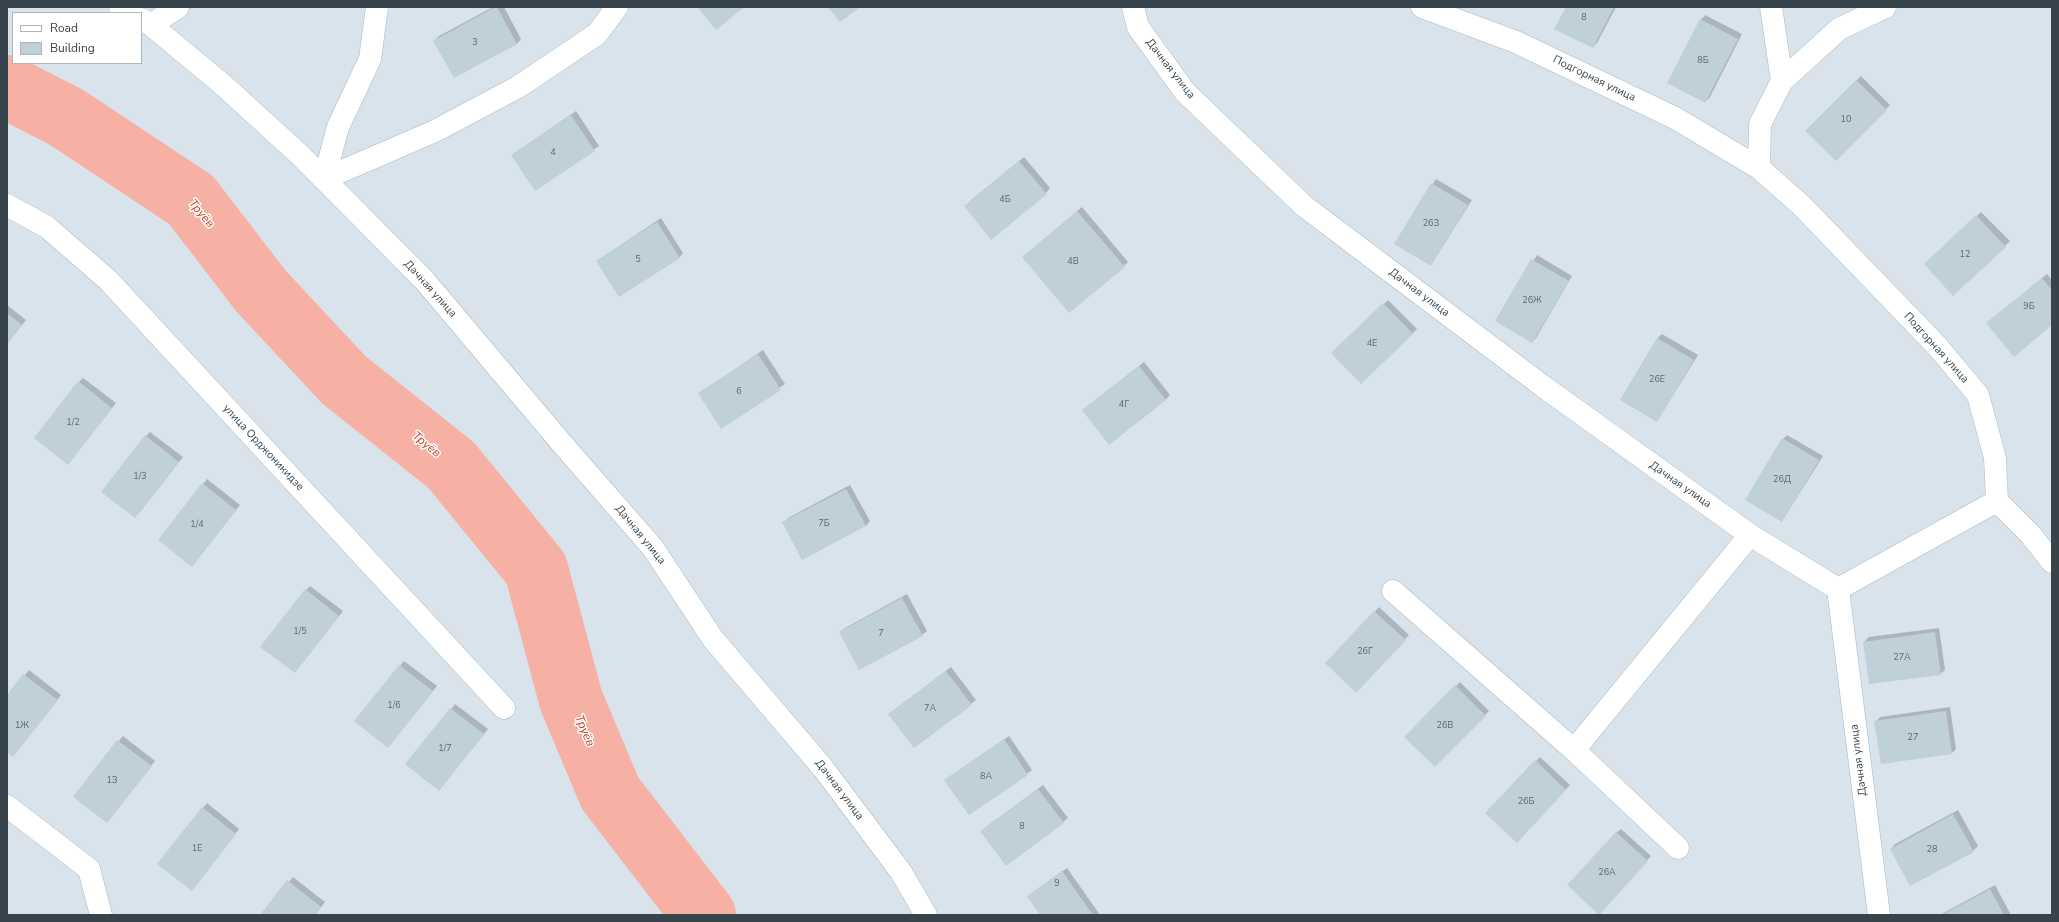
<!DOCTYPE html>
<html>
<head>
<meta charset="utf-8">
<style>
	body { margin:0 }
	#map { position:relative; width:2059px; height:922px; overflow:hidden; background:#ebf1f6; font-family:"Nunito Sans",sans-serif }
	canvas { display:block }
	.frame { position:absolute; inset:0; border:8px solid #38444b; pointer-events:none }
	.legend { position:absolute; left:12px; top:12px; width:130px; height:52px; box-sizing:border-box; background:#fff; border:1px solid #afb4b7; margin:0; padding:5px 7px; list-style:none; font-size:12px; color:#38444b }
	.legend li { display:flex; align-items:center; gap:8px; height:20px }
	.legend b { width:20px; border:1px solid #afb4b7 }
</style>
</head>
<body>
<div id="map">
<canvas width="2059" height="922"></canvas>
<div class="frame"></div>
<ul class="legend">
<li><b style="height:5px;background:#fff"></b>Road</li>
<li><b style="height:11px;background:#bfd0d9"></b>Building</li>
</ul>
</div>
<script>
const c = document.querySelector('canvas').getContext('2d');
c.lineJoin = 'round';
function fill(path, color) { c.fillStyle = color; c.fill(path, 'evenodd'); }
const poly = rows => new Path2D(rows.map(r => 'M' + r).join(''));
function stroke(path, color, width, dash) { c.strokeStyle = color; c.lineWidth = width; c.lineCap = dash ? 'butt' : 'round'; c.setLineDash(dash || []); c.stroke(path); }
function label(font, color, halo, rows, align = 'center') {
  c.font = font + ' "Nunito Sans",sans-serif'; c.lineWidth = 3; c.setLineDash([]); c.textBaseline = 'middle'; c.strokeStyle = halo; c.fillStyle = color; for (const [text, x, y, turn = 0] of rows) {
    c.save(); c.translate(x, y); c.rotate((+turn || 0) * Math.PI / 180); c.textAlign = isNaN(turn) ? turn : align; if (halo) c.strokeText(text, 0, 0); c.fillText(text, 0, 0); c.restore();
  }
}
fill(poly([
	[7,7,2052,7,2052,915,7,915],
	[13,13,141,13,141,63,13,63]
]), '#d8e3eb');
fill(poly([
	[493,7,504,7,521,39,517,44,454,77,434,41,439,36],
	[1567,7,1616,7,1597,43,1593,47],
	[1705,15,1742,34,1710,97,1705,102,1701,20],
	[1861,76,1890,105,1836,160,1807,131],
	[576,111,599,146,535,189,512,155],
	[1024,157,1050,188,1046,193,970,201],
	[1436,179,1472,200,1431,265,1395,244],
	[1082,207,1128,262,1124,266,1028,253],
	[1981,212,2010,241,1953,294,1930,260],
	[661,218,683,253,679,258,597,261],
	[1537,255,1572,276,1536,338,1532,342,1496,320],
	[2047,274,2052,280,2052,324,1992,319],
	[1388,300,1417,329,1361,383,1333,354],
	[7,305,26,320,7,344],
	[1662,334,1698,355,1657,421,1658,338],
	[763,350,785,384,721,428,699,394],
	[1144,362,1170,395,1165,400,1088,406],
	[83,378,116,403,72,459,79,382],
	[150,432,183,457,139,513,146,436],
	[1787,435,1823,456,1782,521,1783,439],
	[207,479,240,505,196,561,203,484],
	[850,485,870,521,866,526,783,523,788,518],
	[310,586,343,611,299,667,306,590],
	[907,594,927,631,922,635,840,632,845,628],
	[1379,607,1409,635,1356,691,1326,663],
	[1939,628,1945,670,1940,674,1864,642,1869,637],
	[404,661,437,686,388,747,356,721],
	[951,667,976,700,915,747,889,714],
	[29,670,61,695,13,756,7,751,7,696],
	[1460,682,1489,711,1435,766,1406,737],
	[455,704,488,729,439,790,407,764],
	[1950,707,1956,749,1952,753,1882,763,1876,722,1880,717],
	[123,736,155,761,107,822,74,796],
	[1009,736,1032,770,969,814,946,780],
	[1540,757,1570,785,1517,841,1487,813],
	[1043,785,1068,818,1063,822,986,827],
	[207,803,239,829,196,885,203,808],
	[1958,810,1978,846,1973,851,1891,849,1895,844],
	[1621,829,1651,856,1603,909,1616,833],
	[1067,868,1100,915,1041,915,1028,896],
	[293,877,325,902,315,915,262,915],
	[1995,885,2011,915,1940,915]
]), '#0003');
stroke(poly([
	[7,87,66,117,191,200,261,291,344,380,451,465,536,569,571,700,610,793,704,915]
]), '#f6b1a4', 64);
fill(poly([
	[495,7,497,7,517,44,454,78,433,41],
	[697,7,744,7,716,30],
	[828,7,860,7,840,22],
	[1566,7,1614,7,1593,48,1554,29],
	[1700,19,1738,39,1705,103,1667,83],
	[1856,80,1887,110,1836,161,1805,131],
	[571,115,595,151,535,191,511,155],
	[1019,161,1047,194,991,240,964,206],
	[1431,183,1468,205,1431,266,1394,244],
	[1077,211,1125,267,1069,313,1022,257],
	[1976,215,2006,247,1953,296,1924,264],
	[657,222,680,258,619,297,596,261],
	[1531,259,1569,281,1532,343,1495,321],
	[2042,278,2052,290,2052,325,2014,357,1986,323],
	[1383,303,1413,334,1361,384,1331,353],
	[7,313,22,325,7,344],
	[1657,338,1694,360,1657,422,1620,400],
	[758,354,781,390,721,429,698,393],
	[1139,366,1166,400,1109,445,1082,410],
	[78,381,112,408,68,465,34,438],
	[145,435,179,462,135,518,101,492],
	[1782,438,1819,460,1782,522,1745,500],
	[202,483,236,510,192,567,158,540],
	[846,489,866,526,802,560,782,522],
	[305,589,339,616,295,673,260,647],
	[902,598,923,636,859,670,839,632],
	[1374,611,1406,640,1356,693,1325,663],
	[1935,632,1941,675,1869,684,1863,642],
	[399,665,433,691,388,748,354,721],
	[946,671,972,705,914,748,888,714],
	[23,674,58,700,13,757,7,752,7,695],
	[1455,685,1486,716,1435,767,1404,737],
	[450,708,484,734,439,791,405,764],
	[1946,711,1952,754,1881,764,1874,721],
	[1004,739,1028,775,969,815,944,780],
	[117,740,152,766,107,823,73,797],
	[1535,760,1566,790,1517,843,1485,813],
	[1038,789,1064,823,1006,866,980,831],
	[202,807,236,834,192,891,157,864],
	[1953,814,1974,852,1910,886,1890,849],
	[1616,832,1648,861,1599,915,1567,885],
	[1062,871,1093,915,1040,915,1027,896],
	[287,880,321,907,315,915,260,915],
	[1990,889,2004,915,1942,915]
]), '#bfd0d9');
const minor = poly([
	[120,7,130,13],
	[1133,7,1138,27,1185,92,1304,206,1544,387,1750,535,1838,589,1879,915],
	[1422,7,1516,42,1675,118,1759,168],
	[1771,7,1782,81],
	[1885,7,1839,29,1782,81,1760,124,1759,168,1802,206,1938,347,1978,395,1995,458,1997,501,2030,534,2052,562],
	[141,19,151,25,222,84,300,155,425,281,564,446,653,548,713,639,823,768,901,872,926,915],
	[151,25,178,7],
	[324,179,435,131,518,87,597,34,617,7],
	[324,179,338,127,370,59,377,7],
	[7,205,47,227,108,280,504,708],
	[1838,589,1997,501],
	[1393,591,1574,750,1678,848],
	[1574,750,1750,535],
	[7,806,89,869,101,915]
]);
stroke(minor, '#acbac3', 23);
stroke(minor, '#fff', 22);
label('9px', '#5a676e', null, [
	["8",1584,18],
	["3",475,43],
	["8Б",1703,61],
	["10",1846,120],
	["4",553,153],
	["4Б",1005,200],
	["26З",1431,224],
	["12",1965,255],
	["5",638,260],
	["4В",1073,262],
	["26Ж",1532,301],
	["9Б",2029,307],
	["4Е",1372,344],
	["26Е",1657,380],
	["6",739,392],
	["4Г",1124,405],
	["1/2",73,423],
	["1/3",140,477],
	["26Д",1782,480],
	["7Б",824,524],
	["1/4",197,525],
	["1/5",300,632],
	["7",881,634],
	["26Г",1365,652],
	["27А",1902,658],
	["1/6",394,706],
	["7А",930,709],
	["1Ж",22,726],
	["26В",1445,726],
	["27",1913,738],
	["1/7",445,749],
	["8А",986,777],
	["1З",112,781],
	["26Б",1526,802],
	["8",1022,827],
	["1Е",197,849],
	["28",1932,850],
	["26А",1607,873],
	["9",1057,884]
]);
label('11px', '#38444b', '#fff', [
	["Дачная улица",1170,69,52],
	["Подгорная улица",1594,79,26],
	["Дачная улица",430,289,48],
	["Дачная улица",1419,293,37],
	["Подгорная улица",1936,348,48],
	["улица Орджоникидзе",263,448,47],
	["Дачная улица",1680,485,35],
	["Дачная улица",640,535,51],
	["Дачная улица",1859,760,-97],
	["Дачная улица",839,790,53]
]);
label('italic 12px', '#c14127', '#fff', [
	["Труёв",201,214,50],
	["Труёв",426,445,39],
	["Труёв",584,731,67]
]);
</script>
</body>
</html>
